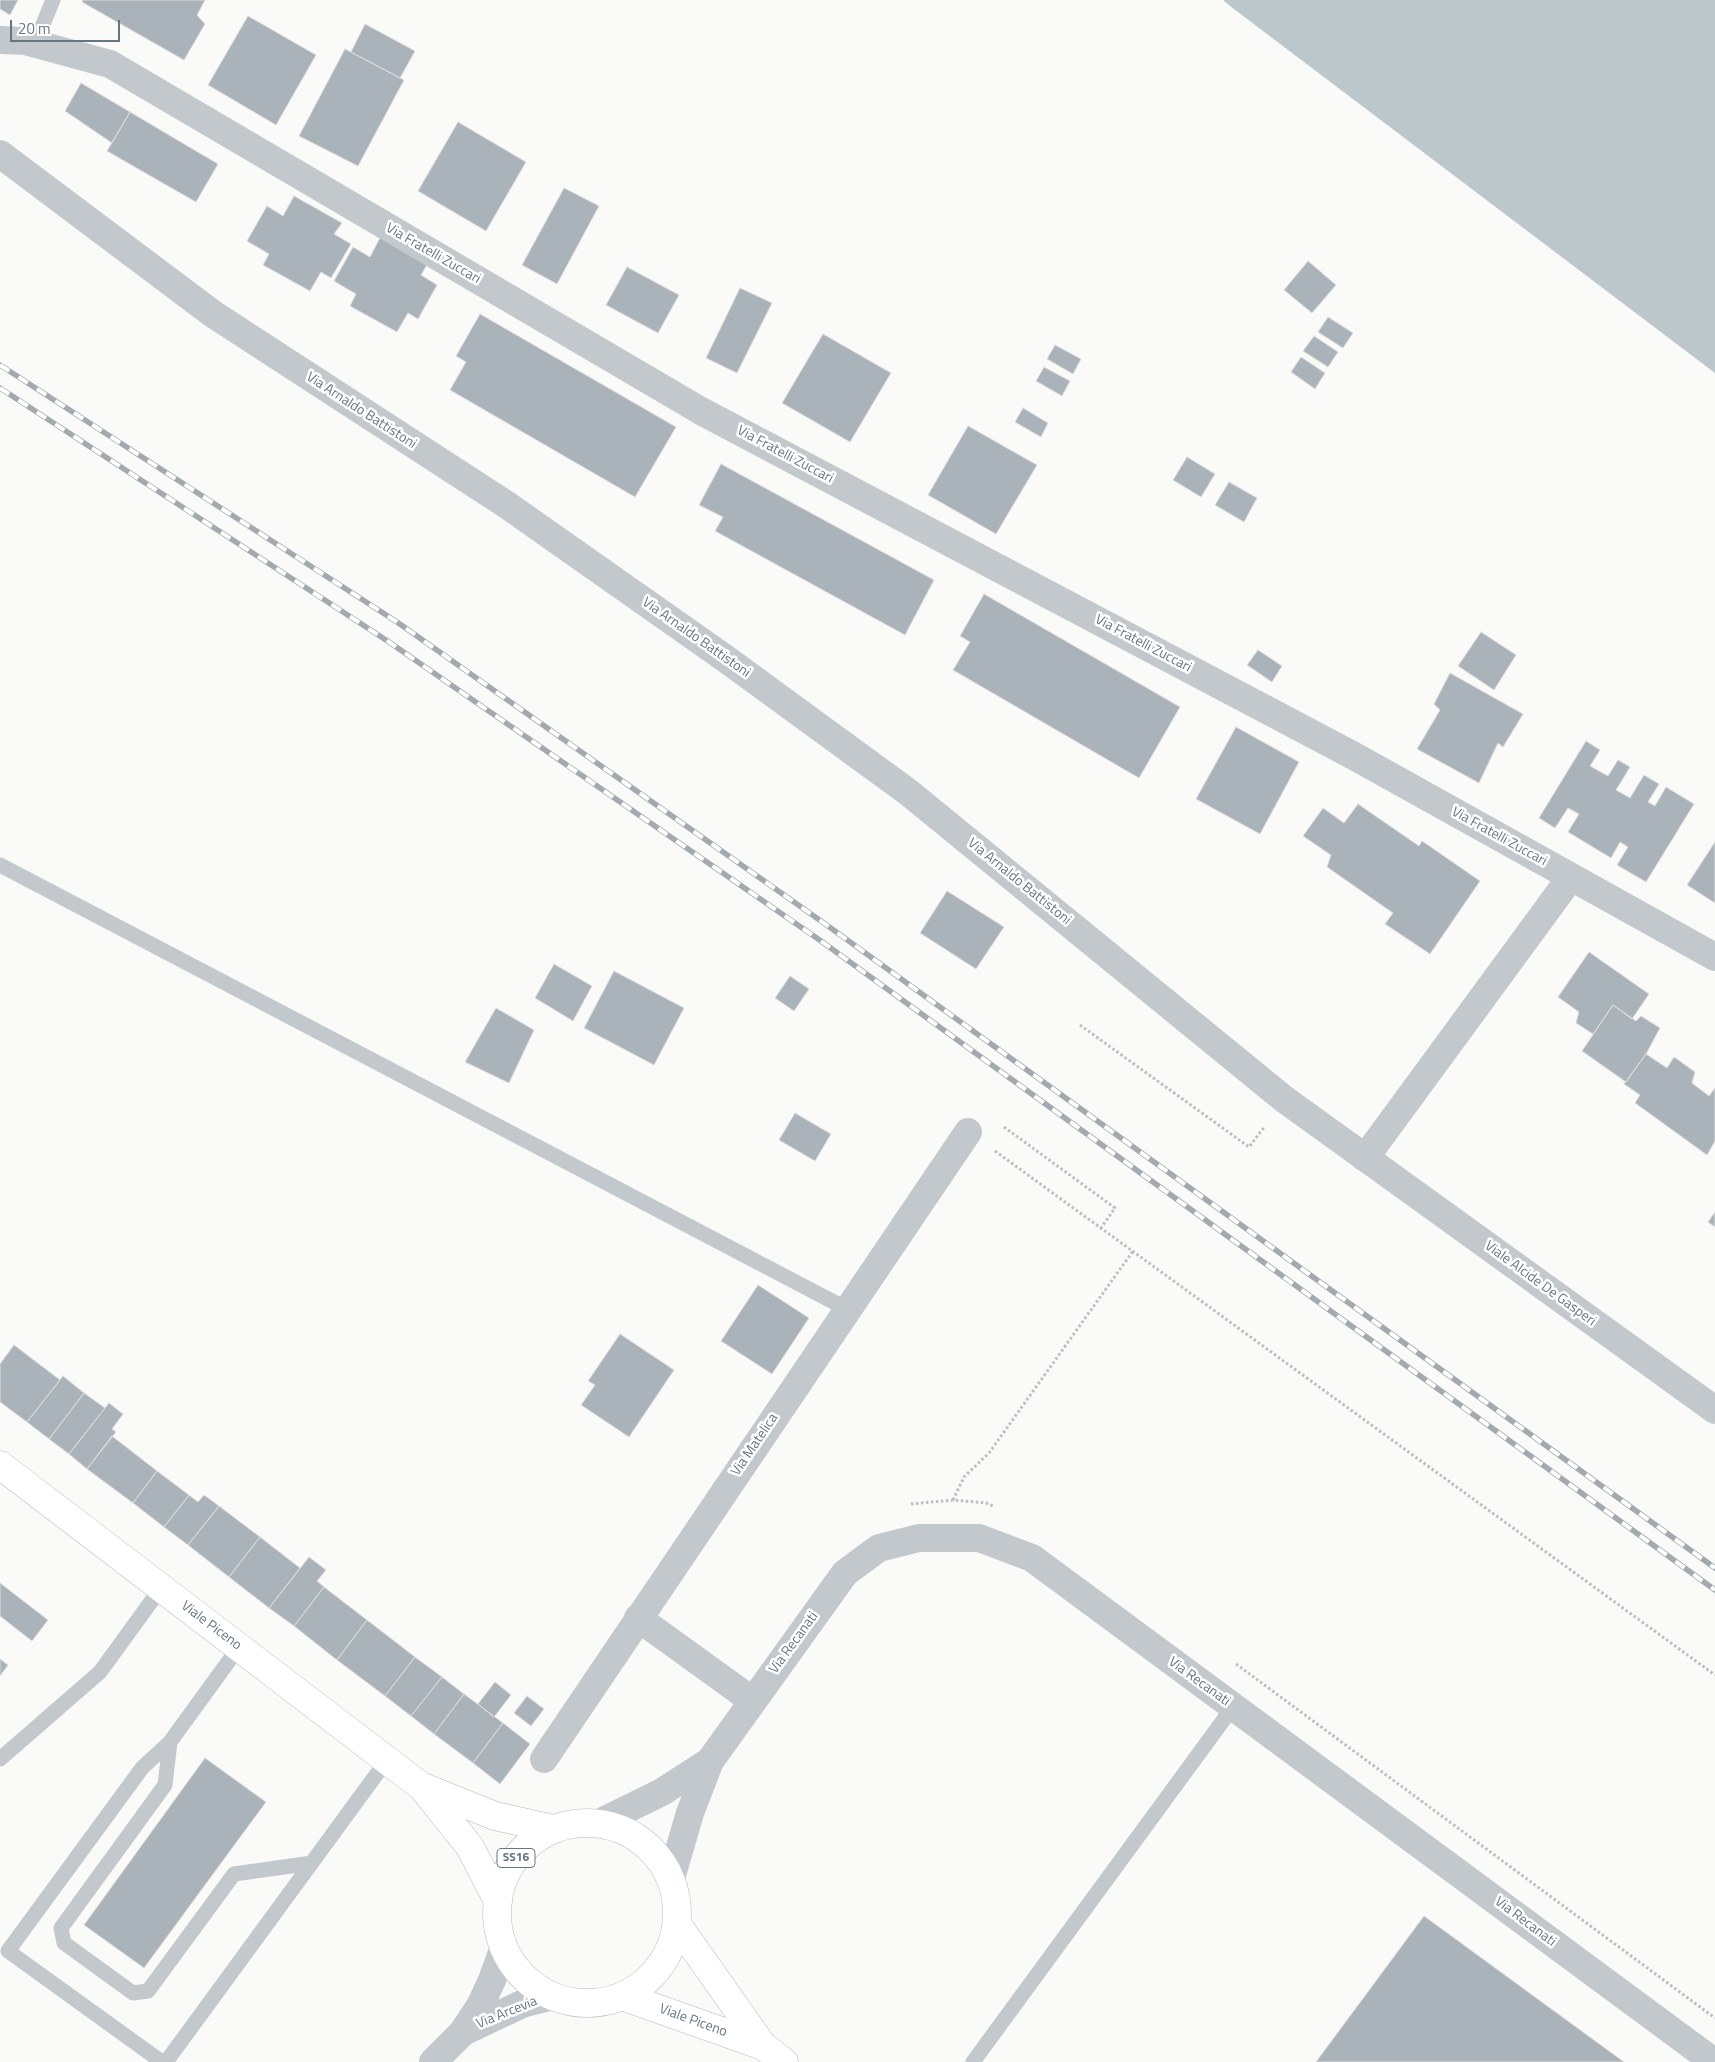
<!DOCTYPE html>
<html>
<head>
<meta charset="utf-8">
<style>
	body { margin:0 }
	#map { position:relative; width:1715px; height:2062px; overflow:hidden; background:#fafaf8; font-family:"Titillium Web",sans-serif }
	canvas { display:block }
	.scale { position:absolute; left:10px; top:20px; width:110px; height:22px; box-sizing:border-box; border:2px solid #657683; border-top:0; padding-left:6px; font-size:15px; line-height:18px; white-space:nowrap; color:#657683; -webkit-text-stroke:4px #fff; paint-order:stroke }
</style>
</head>
<body>
<div id="map">
<canvas width="1715" height="2062"></canvas>
<div class="scale">20 m</div>
</div>
<script>
const c = document.querySelector('canvas').getContext('2d');
c.lineJoin = 'round';
function fill(path, color) { c.fillStyle = color; c.fill(path, 'evenodd'); }
const poly = rows => new Path2D(rows.map(r => 'M' + r).join(''));
function stroke(path, color, width, dash) { c.strokeStyle = color; c.lineWidth = width; c.lineCap = dash ? 'butt' : 'round'; c.setLineDash(dash || []); c.stroke(path); }
function label(font, color, halo, rows, align = 'center') {
  c.font = font + ' "Titillium Web",sans-serif'; c.lineWidth = 5; c.setLineDash([]); c.textBaseline = 'middle'; c.strokeStyle = halo; c.fillStyle = color; for (const [text, x, y, turn = 0] of rows) {
    c.save(); c.translate(x, y); c.rotate((+turn || 0) * Math.PI / 180); c.textAlign = isNaN(turn) ? turn : align; if (halo) c.strokeText(text, 0, 0); c.fillText(text, 0, 0); c.restore();
  }
}
fill(poly([
	[1223,0,1715,0,1715,373,1230,6]
]), '#bbc7cb');
const building = poly([
	[0,0,18,0,10,15,0,9,0,0],
	[83,0,205,0,197,15,205,24,184,60,82,2,83,0],
	[248,16,316,55,276,125,208,85,248,16],
	[365,24,415,51,400,78,351,52,365,24],
	[345,49,404,80,358,166,299,136,345,49],
	[81,83,130,112,112,143,65,111,81,83],
	[130,112,218,164,196,202,107,151,130,112],
	[458,122,526,162,486,231,418,191,458,122],
	[564,188,599,206,557,284,522,265,564,188],
	[294,196,342,223,334,234,351,244,331,278,321,272,310,291,263,265,269,254,247,241,267,206,283,216,294,196],
	[381,236,428,263,421,275,437,285,418,319,408,313,397,332,350,306,356,294,334,281,353,247,370,257,381,236],
	[1308,261,1336,285,1312,313,1284,290,1308,261],
	[627,267,679,295,658,333,606,305,627,267],
	[740,288,772,303,737,373,706,358,740,288],
	[480,314,676,427,635,497,450,390,466,362,456,356,480,314],
	[1328,317,1353,333,1343,348,1318,332,1328,317],
	[823,334,891,373,850,442,782,403,823,334],
	[1314,336,1338,352,1328,367,1303,351,1314,336],
	[1055,345,1081,359,1073,374,1047,359,1055,345],
	[1301,357,1325,373,1315,389,1291,372,1301,357],
	[1044,367,1070,381,1062,396,1036,381,1044,367],
	[1023,408,1048,423,1041,437,1015,422,1023,408],
	[968,426,1037,465,996,534,928,495,968,426],
	[1187,457,1215,474,1201,497,1173,480,1187,457],
	[721,464,934,580,905,635,715,531,723,517,699,505,721,464],
	[1229,482,1257,498,1244,522,1215,505,1229,482],
	[984,594,1180,707,1139,778,953,670,970,642,960,636,984,594],
	[1481,632,1516,655,1494,690,1458,666,1481,632],
	[1258,650,1282,666,1272,682,1247,665,1258,650],
	[1450,673,1523,714,1503,747,1498,743,1479,783,1417,749,1440,710,1434,704,1450,673],
	[1236,727,1299,762,1260,834,1196,799,1236,727],
	[1586,741,1600,750,1590,766,1608,776,1618,760,1630,767,1616,790,1630,798,1644,775,1659,784,1648,802,1655,806,1666,787,1694,804,1646,882,1617,865,1628,847,1620,842,1611,858,1568,832,1579,814,1568,808,1555,828,1539,818,1586,741],
	[1358,804,1419,846,1422,841,1480,881,1430,954,1385,924,1393,913,1327,867,1331,855,1303,836,1323,808,1344,823,1358,804],
	[1715,842,1715,903,1687,885,1715,842],
	[947,891,1004,927,976,969,920,933,947,891],
	[1589,952,1649,994,1632,1019,1613,1005,1593,1034,1576,1023,1579,1012,1558,997,1589,952],
	[554,964,592,986,573,1021,535,998,554,964],
	[614,971,684,1008,654,1065,584,1028,614,971],
	[790,976,809,989,794,1011,775,998,790,976],
	[1613,1005,1636,1021,1641,1016,1660,1028,1646,1054,1626,1082,1582,1051,1613,1005],
	[496,1008,534,1030,509,1083,465,1062,496,1008],
	[1646,1054,1667,1068,1674,1057,1695,1072,1692,1083,1709,1096,1715,1088,1715,1141,1707,1155,1635,1103,1640,1095,1624,1084,1646,1054],
	[795,1113,831,1134,815,1161,779,1140,795,1113],
	[1715,1212,1715,1227,1708,1222,1715,1212],
	[758,1285,809,1318,772,1374,721,1341,758,1285],
	[620,1334,674,1370,629,1437,581,1405,595,1385,588,1381,620,1334],
	[14,1345,60,1380,27,1422,0,1402,0,1364,14,1345],
	[63,1376,84,1393,49,1439,27,1422,63,1376],
	[84,1393,105,1408,69,1454,49,1439,84,1393],
	[109,1403,123,1414,112,1429,116,1432,87,1469,69,1454,109,1403],
	[112,1436,157,1471,133,1503,87,1469,112,1436],
	[157,1471,189,1495,164,1527,133,1503,157,1471],
	[189,1495,198,1502,204,1495,219,1506,188,1545,164,1527,189,1495],
	[219,1506,260,1537,229,1577,188,1545,219,1506],
	[260,1537,300,1568,269,1608,229,1577,260,1537],
	[309,1557,326,1570,317,1581,324,1587,294,1626,269,1608,309,1557],
	[0,1583,48,1620,32,1641,0,1616,0,1583],
	[324,1587,367,1620,337,1660,294,1626,324,1587],
	[367,1620,415,1657,385,1696,337,1660,367,1620],
	[415,1657,442,1677,411,1716,385,1696,415,1657],
	[0,1659,8,1665,0,1676,0,1659],
	[442,1677,464,1694,434,1734,411,1716,442,1677],
	[495,1682,511,1695,494,1717,478,1704,495,1682],
	[464,1694,503,1723,473,1763,434,1734,464,1694],
	[527,1696,544,1709,531,1726,514,1713,527,1696],
	[503,1723,530,1744,500,1784,473,1763,503,1723],
	[205,1758,266,1802,144,1968,84,1925,205,1758],
	[1424,1916,1624,2062,1316,2062,1424,1916]
]);
fill(building, '#aab3b9');
stroke(building, '#dcdcda', 1);
const primary = poly([
	[0,1465,422,1787,470,1847,498,1901],
	[423,1787,495,1816,553,1829],
	'497 1913a90 90 0 1 1 180 0a90 90 0 1 1-180 0Z',
	[677,1924,763,2046],
	[622,1996,763,2046,784,2062]
]);
stroke(primary, '#b5babe', 29);
stroke(poly([
	[1080,1025,1249,1147,1265,1126],
	[1004,1127,1115,1208,1101,1228],
	[995,1151,1715,1675],
	[953,1500,964,1477,989,1453,1133,1251],
	[911,1504,953,1500,986,1503,993,1506],
	[1236,1664,1715,2018]
]), '#bbbfc2', 3, [2.5, 2.5]);
stroke(poly([
	[35,44,53,0],
	[0,865,847,1309],
	[170,1742,165,1785,61,1928,64,1943,133,1993,148,1991,234,1874,312,1863],
	[0,1759,100,1672,161,1588],
	[162,2062,8,1951,142,1768,170,1742,239,1647],
	[166,2062,387,1760],
	[973,2062,1233,1707]
]), '#c3c8cc', 15);
stroke(poly([
	[0,40,25,41,110,64,701,411,1354,756,1715,957],
	[0,154,213,314,507,505,726,659,908,792,1284,1099,1715,1410],
	[1365,1158,1571,877],
	[638,1618,753,1701],
	[544,1759,968,1132],
	[599,1823,662,1792,710,1761],
	[671,1878,690,1813,710,1761,845,1573,879,1548,919,1538,979,1538,1032,1558,1714,2062],
	[465,2031,522,2004,553,1996],
	[433,2062,462,2033,480,2006,492,1980,504,1947]
]), '#c3c8cc', 28);
stroke(primary, '#fff', 28);
const rail = poly([
	[0,365,397,622,828,926,1715,1568],
	[0,388,389,642,821,941,1715,1590]
]);
stroke(rail, '#a2aab0', 5.5);
stroke(rail, '#fff', 4, [11]);
for (const [x, y, w] of [
	[516,1858,38]
]) { const box = new Path2D(); box.roundRect(x - w / 2, y - 9.5, w, 19, 4); c.fillStyle = '#fff'; c.fill(box); stroke(box, '#657683', 1); }
label('bold 12px', '#657683', null, [
	["SS16",516,1858]
]);
label('14px', '#657683', '#fff', [
	["Via Fratelli Zuccari",433,254,30],
	["Via Arnaldo Battistoni",361,411,33],
	["Via Fratelli Zuccari",785,455,28],
	["Via Arnaldo Battistoni",696,638,35],
	["Via Fratelli Zuccari",1143,644,28],
	["Via Fratelli Zuccari",1499,837,29],
	["Via Arnaldo Battistoni",1019,882,39],
	["Viale Alcide De Gasperi",1540,1284,36],
	["Via Matelica",755,1445,-56],
	["Viale Piceno",211,1626,37],
	["Via Recanati",794,1643,-54],
	["Via Recanati",1199,1682,36],
	["Via Recanati",1525,1922,37],
	["Via Arcevia",507,2013,-22],
	["Viale Piceno",693,2021,20]
]);
</script>
</body>
</html>
